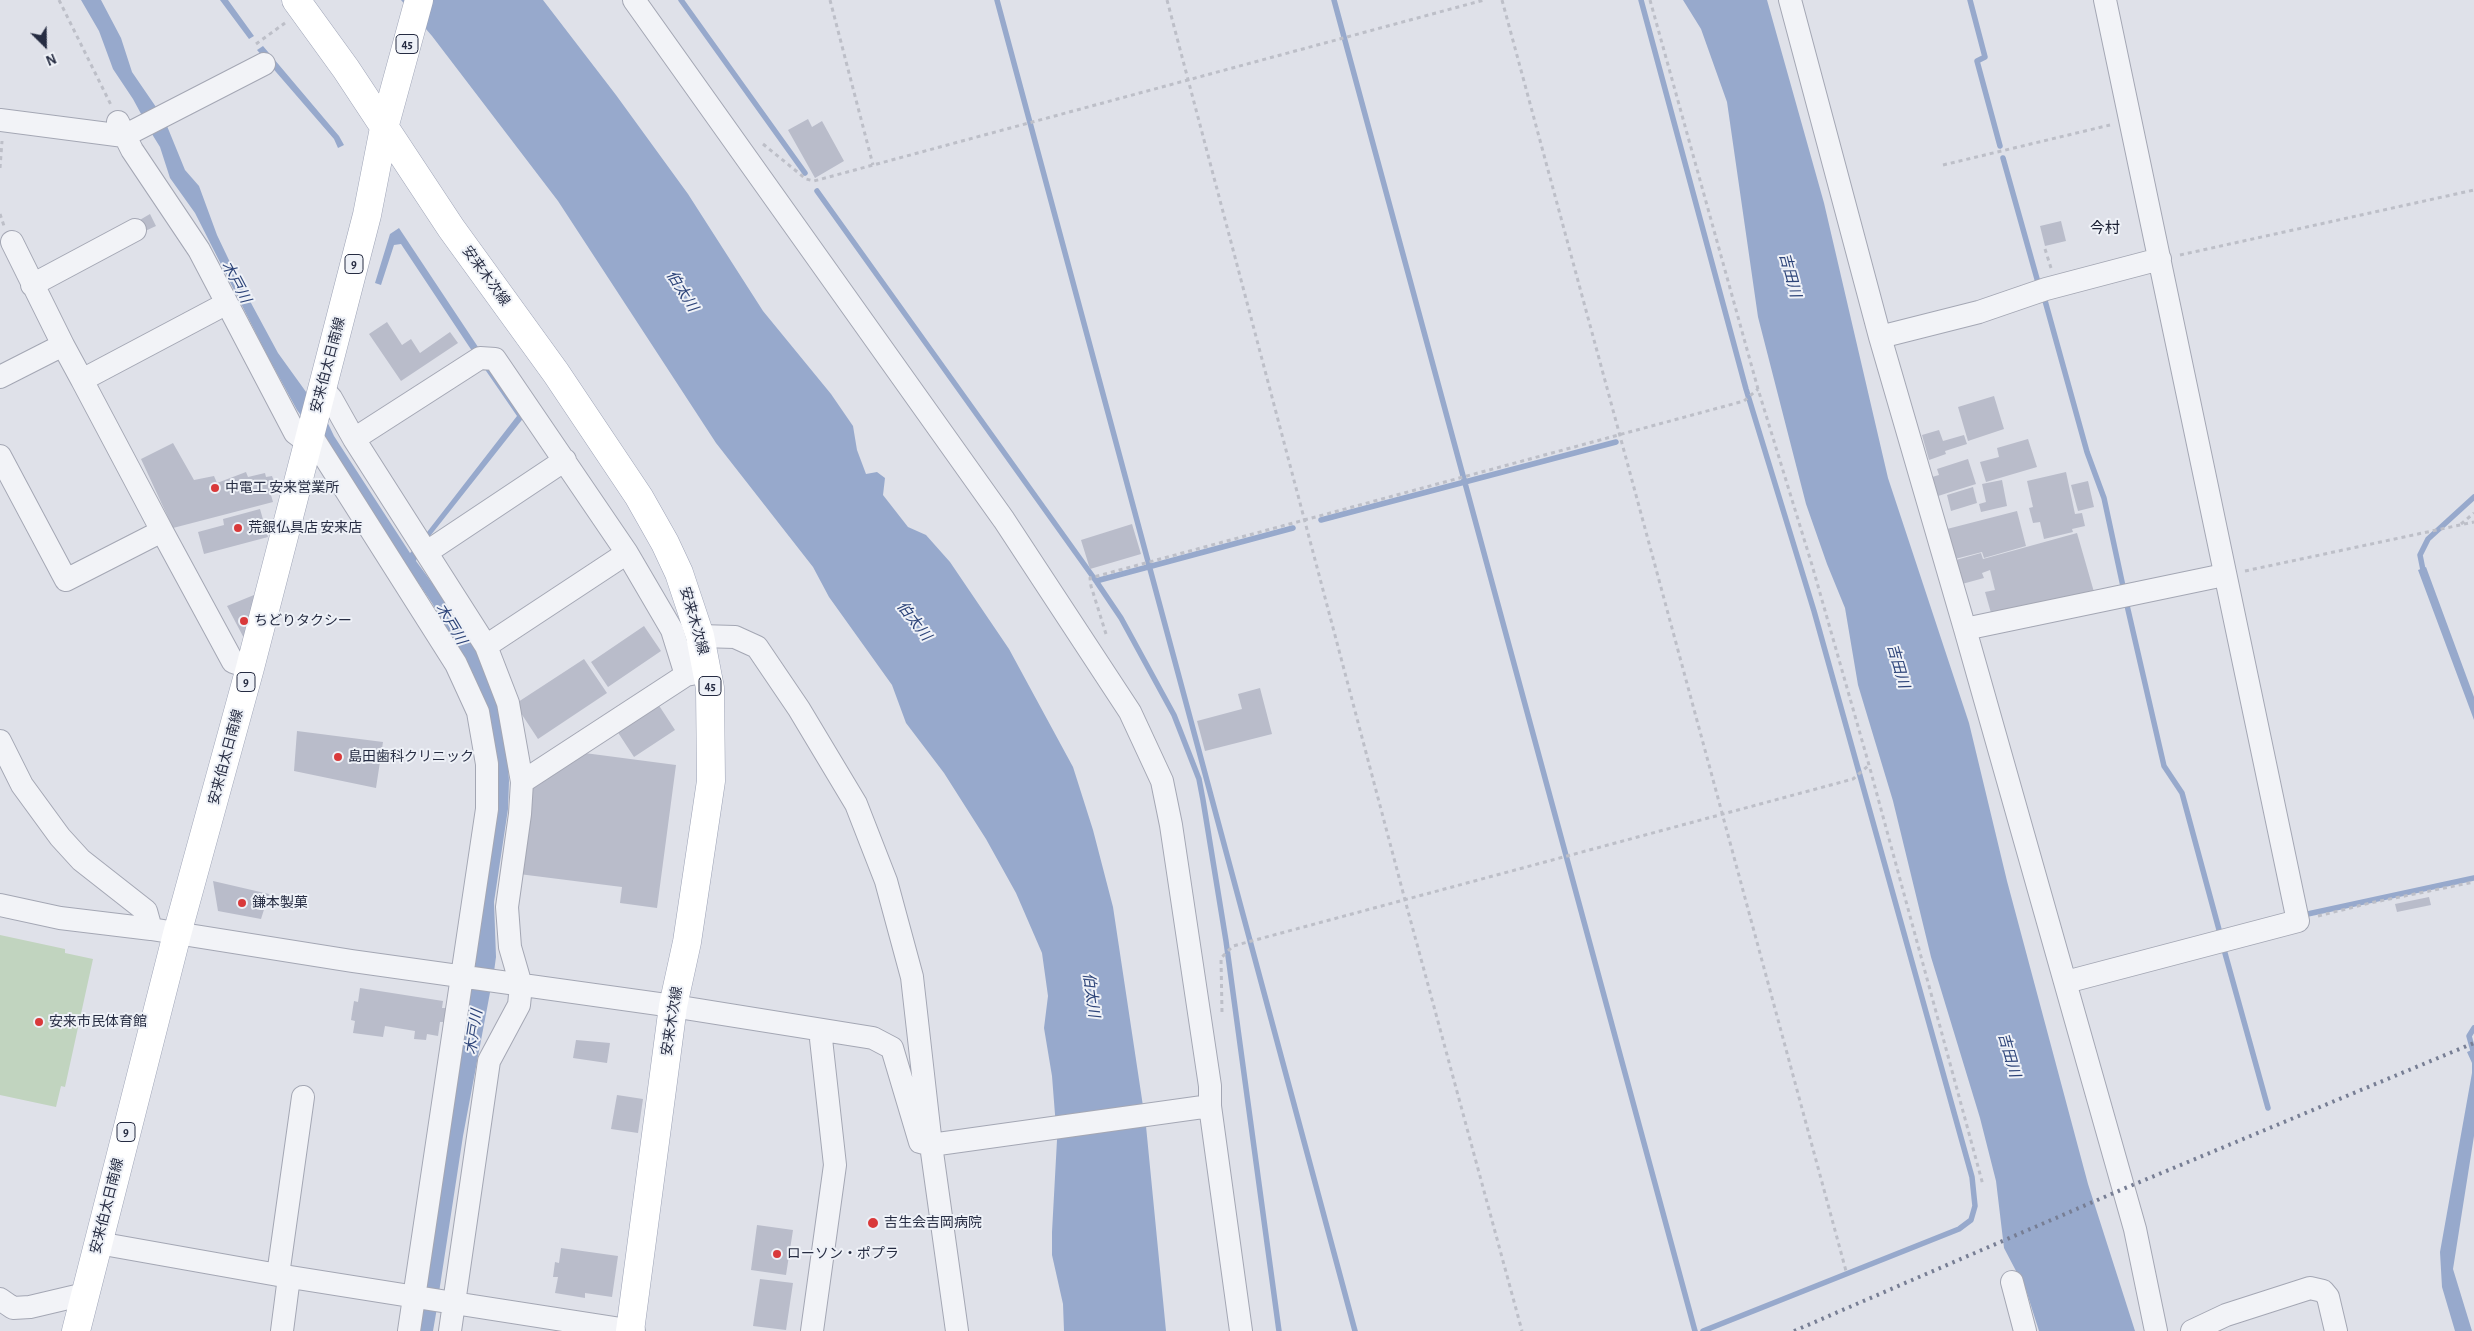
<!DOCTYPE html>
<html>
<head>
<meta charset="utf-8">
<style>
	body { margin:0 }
	#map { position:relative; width:2474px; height:1331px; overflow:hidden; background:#dfe1e9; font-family:"Alegreya Sans",sans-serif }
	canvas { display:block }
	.north { position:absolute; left:20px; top:20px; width:50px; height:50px; -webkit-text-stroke:4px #eef1f7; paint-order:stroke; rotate:157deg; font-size:14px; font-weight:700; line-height:20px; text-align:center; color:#262c42 }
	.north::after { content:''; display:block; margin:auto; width:18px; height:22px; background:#262c42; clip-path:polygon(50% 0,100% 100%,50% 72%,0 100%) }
</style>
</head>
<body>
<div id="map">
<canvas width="2474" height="1331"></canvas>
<div class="north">N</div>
</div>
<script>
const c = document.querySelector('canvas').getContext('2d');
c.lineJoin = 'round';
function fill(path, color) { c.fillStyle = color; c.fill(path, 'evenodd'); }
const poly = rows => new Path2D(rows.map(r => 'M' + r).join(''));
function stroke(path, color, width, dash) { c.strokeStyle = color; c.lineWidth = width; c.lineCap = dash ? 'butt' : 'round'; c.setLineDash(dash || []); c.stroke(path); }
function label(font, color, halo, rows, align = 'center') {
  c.font = font + ' "Alegreya Sans","Noto Sans JP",sans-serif'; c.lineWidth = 4; c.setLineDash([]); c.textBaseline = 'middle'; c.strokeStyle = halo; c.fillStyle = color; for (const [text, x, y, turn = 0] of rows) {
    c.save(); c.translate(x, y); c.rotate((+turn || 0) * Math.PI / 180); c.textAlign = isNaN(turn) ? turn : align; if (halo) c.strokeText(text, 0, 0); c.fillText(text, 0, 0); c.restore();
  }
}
fill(poly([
	[0,935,65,949,65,953,93,959,65,1087,61,1086,56,1107,0,1095]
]), '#c1d4bf');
fill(poly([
	[81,0,101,0,121,38,132,72,156,107,158,116,146,123,133,99,113,69,99,31],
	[220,0,228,0,254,36,249,39],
	[401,0,543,0,616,95,688,194,763,311,831,394,853,426,857,450,866,474,877,472,885,478,883,495,908,527,926,535,950,562,1009,649,1073,767,1093,830,1113,907,1146,1126,1166,1331,1064,1331,1063,1304,1052,1255,1052,1232,1057,1140,1052,1076,1044,1028,1048,996,1042,953,1016,893,986,839,944,773,906,723,892,685,829,597,813,567,716,443,558,201,432,36],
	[1683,0,1767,0,1824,203,1888,478,1969,723,2007,881,2088,1184,2135,1331,2039,1331,2026,1290,2004,1248,1996,1181,1980,1118,1931,957,1893,801,1858,685,1845,608,1827,564,1806,504,1758,317,1727,102,1701,29],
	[263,46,339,136,344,145,338,148,334,139,257,50],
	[147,126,167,126,185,170,199,186,217,235,237,277,278,353,314,403,308,425,297,410,267,355,195,213,170,178,160,147],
	[399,228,480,350,474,354,401,244,394,245,381,285,375,283,390,234],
	[490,364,525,416,427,540,424,536,517,416,482,365],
	[322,411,334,436,410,553,416,547,419,552,416,561,449,606,481,659,494,691,507,750,509,781,508,809,494,902,496,957,493,979,472,975,494,811,468,667,432,603,316,433],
	[2426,567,2474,697,2474,720,2418,570],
	[471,979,492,982,463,1136,438,1299,424,1297],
	[2474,1049,2474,1136,2453,1269,2472,1331,2455,1331,2442,1287,2440,1252,2472,1073,2472,1063,2467,1052],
	[422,1300,438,1302,433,1331,418,1331]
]), '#97a9cc');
stroke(poly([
	[681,0,805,173],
	[997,0,1355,1331],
	[1334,0,1695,1331],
	[1641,0,1746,389,1814,611,1972,1177,1975,1206,1971,1220,1959,1229,1703,1331],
	[1970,0,1985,57,1977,61,2000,146],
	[2003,158,2039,286],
	[817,191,1096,581,1121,618,1174,715,1199,779,1203,800,1226,941,1279,1331],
	[2044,297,2087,452,2104,498,2124,591],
	[1321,520,1616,442],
	[2424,575,2420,555,2428,539,2474,497],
	[1096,581,1293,528],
	[2126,601,2164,766,2182,793,2221,937],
	[2303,915,2474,878],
	[2223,946,2268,1108],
	[2474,1028,2469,1036,2474,1054]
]), '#97a9cc', 5.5);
fill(poly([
	[808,119,812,127,822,121,844,161,815,178,788,130],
	[150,214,156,226,143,232,138,221],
	[2061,221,2066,241,2045,246,2040,226],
	[387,322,402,345,411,339,420,353,450,332,458,343,401,381,369,334],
	[1994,396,2004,429,1968,441,1958,407],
	[1939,430,1943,441,1964,435,1967,444,1945,451,1946,454,1929,460,1922,435],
	[2028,439,2037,467,1986,482,1980,462,1999,457,1997,448],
	[173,443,194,480,214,476,217,483,246,472,248,477,265,473,266,477,272,476,278,493,271,495,273,502,173,528,141,459],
	[1968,459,1976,484,1938,496,1932,477,1939,475,1937,469],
	[2066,472,2075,514,2082,513,2085,526,2072,529,2073,532,2044,539,2040,522,2033,523,2029,508,2033,507,2027,481],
	[2002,480,2007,506,1981,512,1979,504,1986,502,1982,484],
	[2088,481,2094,507,2078,511,2071,485],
	[1973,487,1977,503,1951,511,1947,495],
	[260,509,268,537,204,554,198,532,224,525,223,519],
	[2017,511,2026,546,1984,558,1982,552,1955,559,1947,529],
	[1132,524,1141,554,1090,569,1081,540],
	[2077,533,2094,592,1993,620,1985,592,1995,590,1990,570,1982,573,1984,578,1962,584,1956,560,1981,553,1983,559],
	[254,595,252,637,246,642,227,606],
	[644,626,661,651,608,687,591,662],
	[584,659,607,693,538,739,515,704],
	[1260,688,1272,734,1205,751,1197,721,1242,709,1238,694],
	[658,704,675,730,634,757,617,731],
	[297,731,383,742,376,788,294,771],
	[577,752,676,765,657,908,620,903,622,887,519,874,531,784],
	[213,881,269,894,261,919,218,911],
	[2429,897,2431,905,2397,912,2395,904],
	[360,988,443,1001,442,1008,447,1008,445,1022,440,1022,438,1036,427,1034,426,1040,414,1039,415,1031,385,1026,383,1037,353,1033,355,1021,351,1020,354,1001,358,1002],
	[576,1040,610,1043,607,1063,573,1058],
	[617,1095,643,1099,638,1133,611,1129],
	[757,1225,793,1230,786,1275,751,1270],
	[561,1248,618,1256,612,1297,585,1293,585,1298,555,1293,558,1277,553,1277,555,1262,559,1263],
	[760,1279,793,1283,786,1330,753,1326]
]), '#b9bcca');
const minor = poly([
	[634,0,1004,520,1130,712,1162,781,1171,825,1210,1086,1210,1106,1241,1331],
	[1790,0,1880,337,1965,629,2135,1229,2156,1331],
	[0,120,124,136,264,64],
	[118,122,132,150,199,250,295,433,307,442],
	[32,285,135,230],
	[1880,337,1979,312,2046,289,2160,259],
	[63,345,82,380,216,309],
	[0,377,63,345,12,242],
	[82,380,162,531],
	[322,388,331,398,354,439,480,358,495,359,627,553],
	[309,432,456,664,478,712,487,764,487,809,409,1331],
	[354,439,486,646],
	[0,456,66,580,162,531,233,662,250,668],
	[427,552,565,460],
	[1965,629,2224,575],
	[700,636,735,637,757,647,799,709,856,804,886,881,912,977,931,1145,957,1331],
	[0,741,22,785,60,837,81,860,146,911,151,929],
	[522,782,508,703,486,646,627,553,672,630,686,675],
	[0,905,60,918,151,929,352,961,673,1006,873,1038,892,1048,920,1142,931,1145,1210,1106],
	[2066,982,2298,921,2105,0],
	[303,1097,278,1275,454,1303,489,1061,519,1005,521,985,510,947,507,907,520,814,522,782,686,675,707,671],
	[98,1243,278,1275],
	[2012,1282,2025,1331],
	[0,1299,13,1308,30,1307,85,1294],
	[282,1331,289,1277],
	[450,1331,454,1303,634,1331],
	[812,1331,835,1165,820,1030],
	[2192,1331,2226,1315,2310,1288,2323,1291,2328,1297,2336,1331]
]);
const major = poly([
	[296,0,346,69,451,228,556,373,639,497,665,543,679,573,700,636,710,688,711,781,687,942,673,1006,630,1331],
	[76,1331,177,934,250,668,367,215,384,128,419,0]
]);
stroke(minor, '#a4a7b4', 24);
stroke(major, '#9da3b6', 29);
stroke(poly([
	[59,0,111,105],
	[830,0,873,165],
	[1167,0,1405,900,1522,1331],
	[1502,0,1846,1271],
	[1650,0,1758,389,1812,565,1869,765,1983,1185],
	[256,44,285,23],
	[763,144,806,179,814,181,1484,0],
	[1943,165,2110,125],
	[0,168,2,141],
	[0,214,4,226],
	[2045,249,2051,268],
	[2180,255,2474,190],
	[2461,524,2474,513],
	[2245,571,2474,522],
	[1106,634,1091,586,1090,578,1744,401,1758,389],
	[2318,916,2370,903,2474,882],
	[1222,1012,1221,958,1233,946,1853,779,1869,765]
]), '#bdbfc8', 3, [4, 4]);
stroke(minor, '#f2f3f7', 22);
stroke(major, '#fff', 28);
stroke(poly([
	[1794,1331,2123,1189,2474,1043]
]), '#777e94', 4, [2.5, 5]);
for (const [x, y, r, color] of [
	[215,488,5,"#d9393a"],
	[238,528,5,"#d9393a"],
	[244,621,5,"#d9393a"],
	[338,757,5,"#d9393a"],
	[242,903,5,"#d9393a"],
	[39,1022,5,"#d9393a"],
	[873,1223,6,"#d9393a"],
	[777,1254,5,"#d9393a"]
]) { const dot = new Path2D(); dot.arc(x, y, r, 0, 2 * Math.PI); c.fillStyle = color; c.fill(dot); stroke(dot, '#eef1f7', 2); }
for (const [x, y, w] of [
	[407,44,22],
	[354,264,18],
	[246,682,18],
	[710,686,22],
	[126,1132,18]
]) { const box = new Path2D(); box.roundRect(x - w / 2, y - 9.5, w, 19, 4); c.fillStyle = '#eef1f7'; c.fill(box); stroke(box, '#262c42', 1); }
label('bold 12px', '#262c42', null, [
	["45",407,44],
	["9",354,264],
	["9",246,682],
	["45",710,686],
	["9",126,1132]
]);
label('14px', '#262c42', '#eef1f7', [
	["安来木次線",486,276,54],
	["安来伯太日南線",328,365,-75],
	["安来木次線",694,621,74],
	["安来伯太日南線",226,757,-75],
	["安来木次線",672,1021,-81],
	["安来伯太日南線",107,1206,-76]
]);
label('14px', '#262c42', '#eef1f7', [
	["中電工 安来営業所",225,488],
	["荒銀仏具店 安来店",248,528],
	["ちどりタクシー",254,621],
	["島田歯科クリニック",348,757],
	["鎌本製菓",252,903],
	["安来市民体育館",49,1022],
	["吉生会吉岡病院",884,1223],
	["ローソン・ポプラ",787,1254]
], 'left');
label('15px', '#191e32', '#eef1f7', [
	["今村",2105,228]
]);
label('italic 15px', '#2d4479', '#eef1f7', [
	["吉田川",1790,275,75],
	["木戸川",236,282,62],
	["伯太川",682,291,58],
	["伯太川",914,621,52],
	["木戸川",451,624,59],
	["吉田川",1898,666,74],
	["伯太川",1091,995,82],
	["木戸川",474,1032,-81],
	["吉田川",2009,1055,74]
]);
</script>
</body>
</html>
